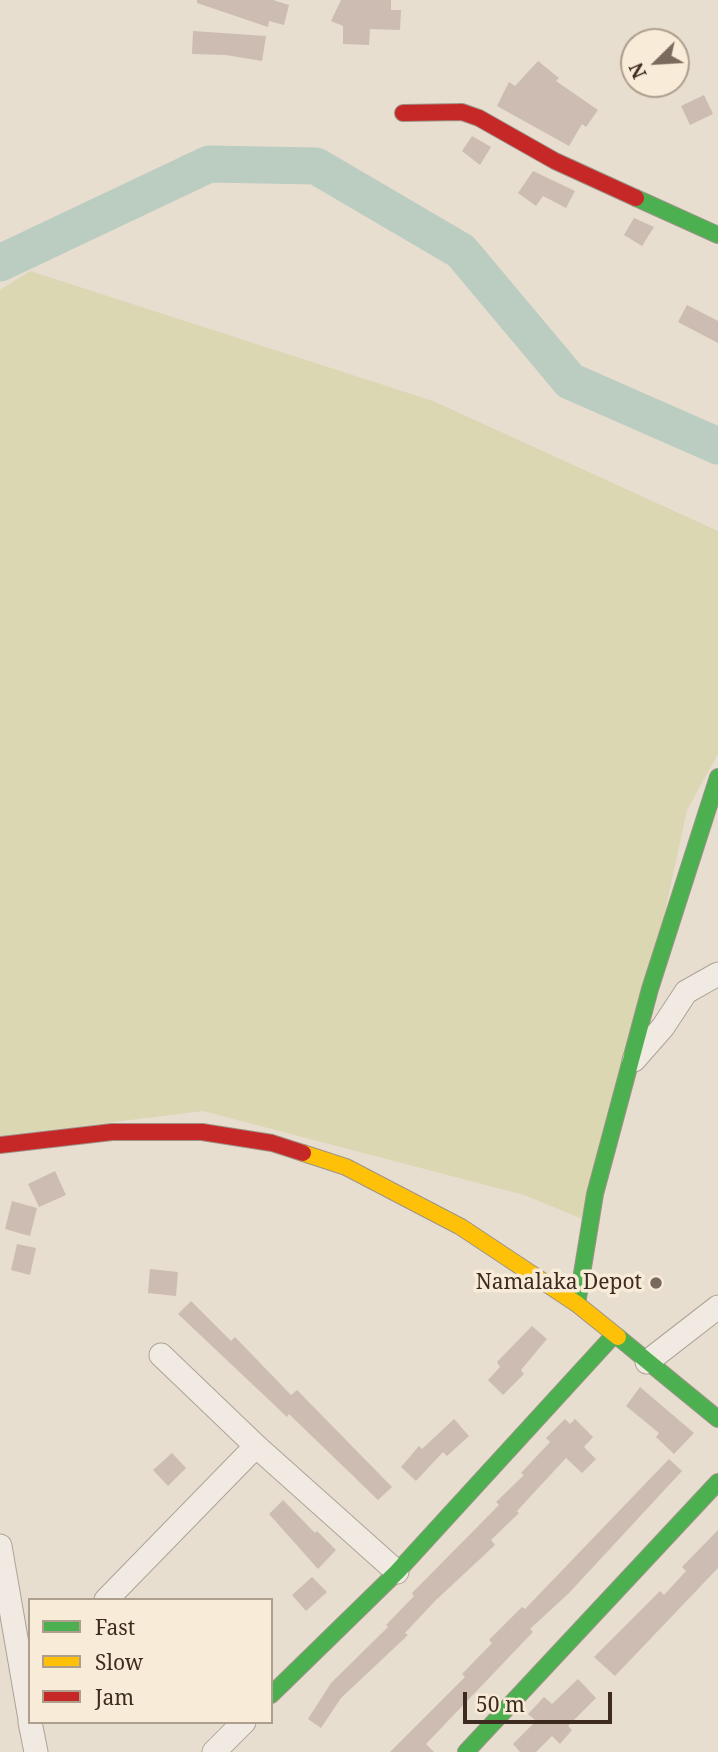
<!DOCTYPE html>
<html>
<head>
<meta charset="utf-8">
<style>
	body { margin:0 }
	#map { position:relative; width:718px; height:1752px; overflow:hidden; background:#e7ded0; font-family:"Noto Serif",serif }
	canvas { display:block }
	.legend { position:absolute; left:28px; top:1598px; width:245px; height:126px; box-sizing:border-box; background:#f8ebd7; border:2px solid #ae9e8d; margin:0; padding:9px 12px; list-style:none; font-size:21px; color:#3e2b1f }
	.legend li { display:flex; align-items:center; gap:14px; height:35px }
	.legend b { width:35px; border:2px solid #ae9e8d }
	.north { position:absolute; left:620px; top:28px; width:70px; height:70px; box-sizing:border-box; background:#f8ebd7; border:2px solid #ae9e8d; border-radius:50%; rotate:246deg; font-size:19px; font-weight:700; line-height:28px; text-align:center; color:#3e2b1f }
	.north::after { content:''; display:block; margin:auto; width:24px; height:32px; background:#796a5d; clip-path:polygon(50% 0,100% 100%,50% 72%,0 100%) }
	.scale { position:absolute; left:463px; top:1692px; width:149px; height:32px; box-sizing:border-box; border:4px solid #3e2b1f; border-top:0; padding-left:9px; font-size:21px; line-height:24px; white-space:nowrap; color:#3e2b1f; -webkit-text-stroke:5px #f8ebd7; paint-order:stroke }
</style>
</head>
<body>
<div id="map">
<canvas width="718" height="1752"></canvas>
<ul class="legend">
<li><b style="height:9px;background:#4caf50"></b>Fast</li>
<li><b style="height:9px;background:#ffc107"></b>Slow</li>
<li><b style="height:9px;background:#c62828"></b>Jam</li>
</ul>
<div class="north">N</div>
<div class="scale">50 m</div>
</div>
<script>
const c = document.querySelector('canvas').getContext('2d');
c.lineJoin = 'round';
function fill(path, color) { c.fillStyle = color; c.fill(path, 'evenodd'); }
const poly = rows => new Path2D(rows.map(r => 'M' + r).join(''));
function stroke(path, color, width, dash) { c.strokeStyle = color; c.lineWidth = width; c.lineCap = dash ? 'butt' : 'round'; c.setLineDash(dash || []); c.stroke(path); }
function label(font, color, halo, rows, align = 'center') {
  c.font = font + ' "Noto Serif",serif'; c.lineWidth = 7; c.setLineDash([]); c.textBaseline = 'middle'; c.strokeStyle = halo; c.fillStyle = color; for (const [text, x, y, turn = 0] of rows) {
    c.save(); c.translate(x, y); c.rotate((+turn || 0) * Math.PI / 180); c.textAlign = isNaN(turn) ? turn : align; if (halo) c.strokeText(text, 0, 0); c.fillText(text, 0, 0); c.restore();
  }
}
fill(poly([
	[30,271,433,401,718,531,718,754,687,810,597,1225,524,1195,203,1111,0,1136,0,290]
]), '#dad7b2');
stroke(poly([
	[0,263,209,164,316,166,461,251,570,381,718,446]
]), '#bbccc0', 37);
fill(poly([
	[197,0,273,0,289,5,284,25,269,21,268,27,197,3],
	[341,0,391,0,391,10,401,10,400,30,370,29,369,45,343,44,343,26,331,21],
	[193,31,266,36,262,61,226,55,192,54],
	[538,61,559,78,556,81,598,110,586,127,582,124,569,146,497,106,509,82,515,86],
	[704,95,713,114,690,125,681,106],
	[472,136,491,147,480,165,462,151],
	[533,171,575,191,566,208,543,196,536,206,518,193],
	[634,218,654,227,642,246,624,235],
	[687,305,718,321,718,343,678,322],
	[55,1171,66,1195,39,1207,28,1184],
	[12,1201,37,1208,30,1236,5,1229],
	[17,1244,36,1248,30,1275,11,1270],
	[150,1269,178,1272,176,1296,148,1293],
	[191,1301,231,1341,235,1337,291,1395,297,1390,392,1487,378,1500,289,1414,287,1417,178,1314],
	[532,1326,547,1339,521,1370,524,1374,503,1395,488,1380,500,1367,497,1362],
	[640,1387,694,1433,674,1454,656,1437,659,1433,626,1406],
	[454,1419,469,1436,447,1456,443,1452,416,1481,401,1467,419,1446,422,1449],
	[565,1419,570,1424,575,1419,593,1437,584,1447,596,1459,582,1473,566,1458,517,1511,519,1513,491,1540,495,1545,435,1601,405,1633,408,1635,341,1698,321,1728,308,1719,331,1683,388,1627,386,1625,414,1596,412,1593,499,1505,496,1502,524,1475,521,1473,550,1442,546,1438],
	[172,1453,186,1468,168,1486,153,1470],
	[669,1459,682,1471,569,1593,530,1629,533,1632,426,1744,434,1752,390,1752,465,1677,462,1674,492,1643,489,1640,522,1607,525,1609],
	[283,1500,315,1533,317,1531,336,1550,318,1569,269,1514],
	[718,1530,718,1568,615,1676,594,1657,660,1591,664,1595,686,1571,682,1567],
	[312,1577,327,1592,306,1611,292,1595],
	[578,1679,596,1698,568,1726,572,1730,560,1744,552,1736,536,1752,520,1752,513,1744,536,1721,528,1714,544,1697,552,1704]
]), '#ccbcb1');
const street = poly([
	[634,1060,663,1027,686,992,718,974],
	[161,1355,256,1446,397,1572],
	[647,1362,718,1307],
	[0,1546,30,1719],
	[106,1600,256,1446],
	[30,1722,36,1752],
	[214,1752,244,1722]
]);
const fast = poly([
	[636,198,718,235],
	[577,1304,595,1194,650,989,718,777],
	[618,1337,718,1419],
	[271,1695,397,1572,613,1336],
	[466,1752,718,1482]
]);
const slow = poly([
	[303,1153,346,1167,461,1227,577,1304,618,1337]
]);
const jam = poly([
	[403,113,462,112,479,118,555,161,636,198],
	[0,1145,112,1132,202,1132,272,1143,303,1153]
]);
stroke(street, '#ada398', 25);
stroke(fast, '#9d9388', 18);
stroke(slow, '#9d9388', 18);
stroke(jam, '#9d9388', 18);
stroke(street, '#f0eae2', 23);
stroke(fast, '#4caf50', 16);
stroke(slow, '#ffc107', 16);
stroke(jam, '#c62828', 16);
for (const [x, y, r, color] of [
	[656,1283,7,"#796a5d"]
]) { const dot = new Path2D(); dot.arc(x, y, r, 0, 2 * Math.PI); c.fillStyle = color; c.fill(dot); stroke(dot, '#f8ebd7', 2.5); }
label('21px', '#3e2b1f', '#f8ebd7', [
	["Namalaka Depot",642,1283]
], 'right');
</script>
</body>
</html>
